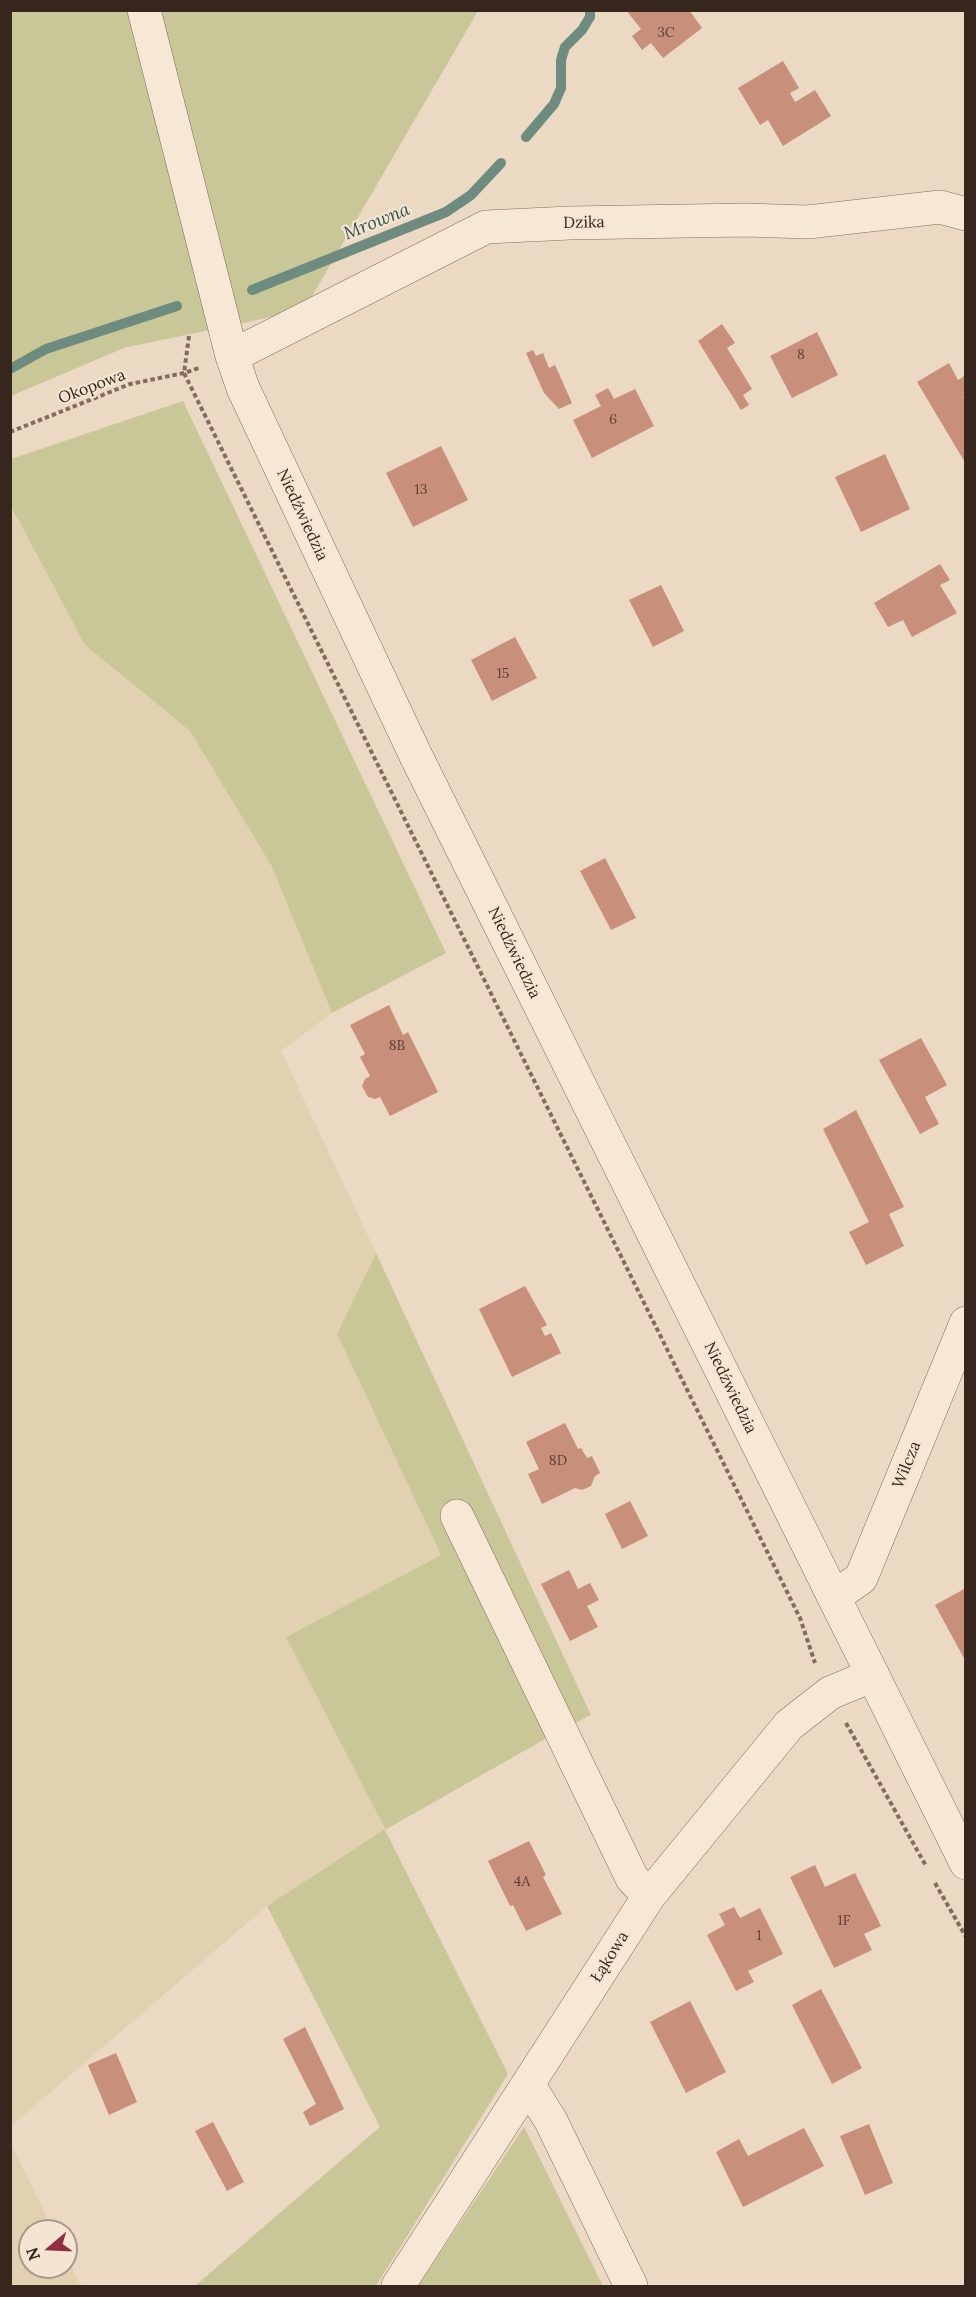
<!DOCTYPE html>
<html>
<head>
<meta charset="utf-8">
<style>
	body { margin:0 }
	#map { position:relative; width:976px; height:2297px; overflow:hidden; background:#ecd9c3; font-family:Lora,serif }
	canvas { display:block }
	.frame { position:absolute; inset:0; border:12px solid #36261e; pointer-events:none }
	.north { position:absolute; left:18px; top:2219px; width:60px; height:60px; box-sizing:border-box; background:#f4e5d3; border:2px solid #a8998b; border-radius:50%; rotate:251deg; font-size:16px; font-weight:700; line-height:24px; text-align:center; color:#36261e }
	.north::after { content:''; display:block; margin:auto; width:21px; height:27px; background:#912e3f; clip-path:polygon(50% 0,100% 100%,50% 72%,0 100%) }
</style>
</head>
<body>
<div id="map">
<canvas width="976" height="2297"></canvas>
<div class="frame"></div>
<div class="north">N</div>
</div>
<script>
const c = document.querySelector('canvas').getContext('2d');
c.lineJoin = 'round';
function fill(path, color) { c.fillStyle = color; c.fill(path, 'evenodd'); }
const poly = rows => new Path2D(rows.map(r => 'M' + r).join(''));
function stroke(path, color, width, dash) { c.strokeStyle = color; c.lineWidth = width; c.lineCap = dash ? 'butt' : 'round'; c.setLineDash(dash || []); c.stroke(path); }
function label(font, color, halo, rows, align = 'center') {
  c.font = font + ' Lora,serif'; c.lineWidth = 4.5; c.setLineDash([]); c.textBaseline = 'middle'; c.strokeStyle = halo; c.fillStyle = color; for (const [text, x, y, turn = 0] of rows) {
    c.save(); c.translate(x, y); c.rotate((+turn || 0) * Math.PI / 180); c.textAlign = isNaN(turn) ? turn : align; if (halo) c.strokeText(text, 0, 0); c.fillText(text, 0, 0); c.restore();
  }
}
fill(poly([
	[10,507,85,645,190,731,271,865,332,1013,281,1051,376,1253,337,1334,441,1555,286,1637,385,1830,267,1906,11,2126],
	[11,2144,54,2231,30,2231,30,2267,66,2267,66,2256,81,2286,11,2286]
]), '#e1d1b1');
fill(poly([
	[11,11,478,11,304,310,124,348,11,396],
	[183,401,446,953,332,1013,271,865,190,731,85,645,11,507,11,459],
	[376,1253,591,1715,552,1735,385,1830,508,2074,376,2286,197,2286,196,2285,380,2127,267,1906,385,1829,286,1637,441,1555,337,1334],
	[524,2127,603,2286,418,2286]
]), '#c9c798');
stroke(poly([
	[526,137,554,104,561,88,561,60,565,47,582,30,590,17,590,10],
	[252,290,446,212,471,195,501,163],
	[10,369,46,349,177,306]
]), '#6d8c7f', 10);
fill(poly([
	[626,10,689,10,702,28,663,58,651,43,642,50,632,36,641,29],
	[783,61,799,88,790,93,795,102,815,90,831,116,783,146,768,120,760,125,738,88],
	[722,324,735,343,727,348,752,389,743,395,749,405,741,410,698,341],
	[817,332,838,375,792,398,770,356],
	[533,350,536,356,543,353,549,368,555,365,572,403,559,409,544,393,526,353],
	[949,363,958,380,966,375,966,395,963,397,966,401,966,464,917,382],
	[608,388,614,399,635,389,654,426,592,458,573,420,601,406,595,395],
	[441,446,468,500,413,527,386,473],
	[885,454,910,509,861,532,835,477],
	[940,564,950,580,940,585,957,613,912,637,903,620,888,627,874,603],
	[661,585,684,631,653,647,629,600],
	[515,637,537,678,492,701,471,660],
	[605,858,636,918,611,930,580,871],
	[389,1005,403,1035,408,1032,438,1092,390,1116,380,1097,375,1099,368,1097,362,1086,365,1079,370,1076,360,1057,365,1054,350,1025],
	[921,1038,947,1085,925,1097,939,1124,920,1134,879,1060],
	[856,1110,904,1207,889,1214,904,1246,866,1265,849,1232,869,1222,823,1129],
	[525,1286,547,1325,541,1328,545,1336,551,1333,561,1353,512,1377,479,1309],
	[565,1423,578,1449,581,1448,587,1458,592,1456,600,1473,595,1476,591,1486,582,1490,575,1488,542,1504,528,1474,539,1469,526,1442],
	[630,1501,648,1536,622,1549,605,1514],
	[569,1570,578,1589,590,1583,599,1600,587,1606,598,1627,570,1641,541,1584],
	[966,1588,966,1662,935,1605],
	[529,1841,546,1875,543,1877,562,1914,526,1931,513,1905,510,1906,488,1861],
	[815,1865,825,1887,855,1873,881,1926,864,1934,872,1950,834,1968,790,1877],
	[734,1907,740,1918,760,1908,783,1954,748,1971,754,1982,736,1991,707,1935,725,1925,719,1914],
	[821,1989,862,2068,832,2084,792,2005],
	[690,2001,726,2072,686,2093,650,2022],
	[305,2027,344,2109,310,2126,303,2112,316,2104,283,2039],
	[116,2053,137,2102,109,2115,88,2065],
	[213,2122,244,2182,227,2191,195,2131],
	[869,2124,893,2183,865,2195,840,2136],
	[804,2128,824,2166,743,2207,716,2152,739,2139,748,2156]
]), '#c88f7b');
const minor = poly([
	[144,10,232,356,243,388,415,754,966,1863],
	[232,356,486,227,570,223,745,220,808,222,940,207,966,214],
	[457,1516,632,1878,649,1896],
	[834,1597,861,1578,966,1323],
	[528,2084,551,2121,631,2286],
	[398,2286,649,1896,789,1725,830,1693,873,1675]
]);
stroke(minor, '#856b5b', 34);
stroke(poly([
	[189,336,184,373,800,1618,815,1663],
	[10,432,130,384,184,373,199,368],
	[846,1723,926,1866],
	[935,1883,966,1937]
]), '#856b5b', 4, [4.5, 3]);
stroke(minor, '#f7e8d6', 33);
label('14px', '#5a4035', null, [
	["3C",666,33],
	["8",801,355],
	["6",613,420],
	["13",421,490],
	["15",503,674],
	["8B",397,1046],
	["8D",558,1461],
	["4A",522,1882],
	["1F",844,1921],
	["1",759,1936]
]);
label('16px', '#36261e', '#f4e5d3', [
	["Dzika",584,223,-1],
	["Okopowa",92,387,-21],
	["Niedźwiedzia",302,515,65],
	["Niedźwiedzia",514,953,64],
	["Niedźwiedzia",730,1388,64],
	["Wilcza",907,1465,-68],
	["Łąkowa",610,1957,-58]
]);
label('italic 18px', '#2e554c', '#f4e5d3', [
	["Mrowna",377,222,-22]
]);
</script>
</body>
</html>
